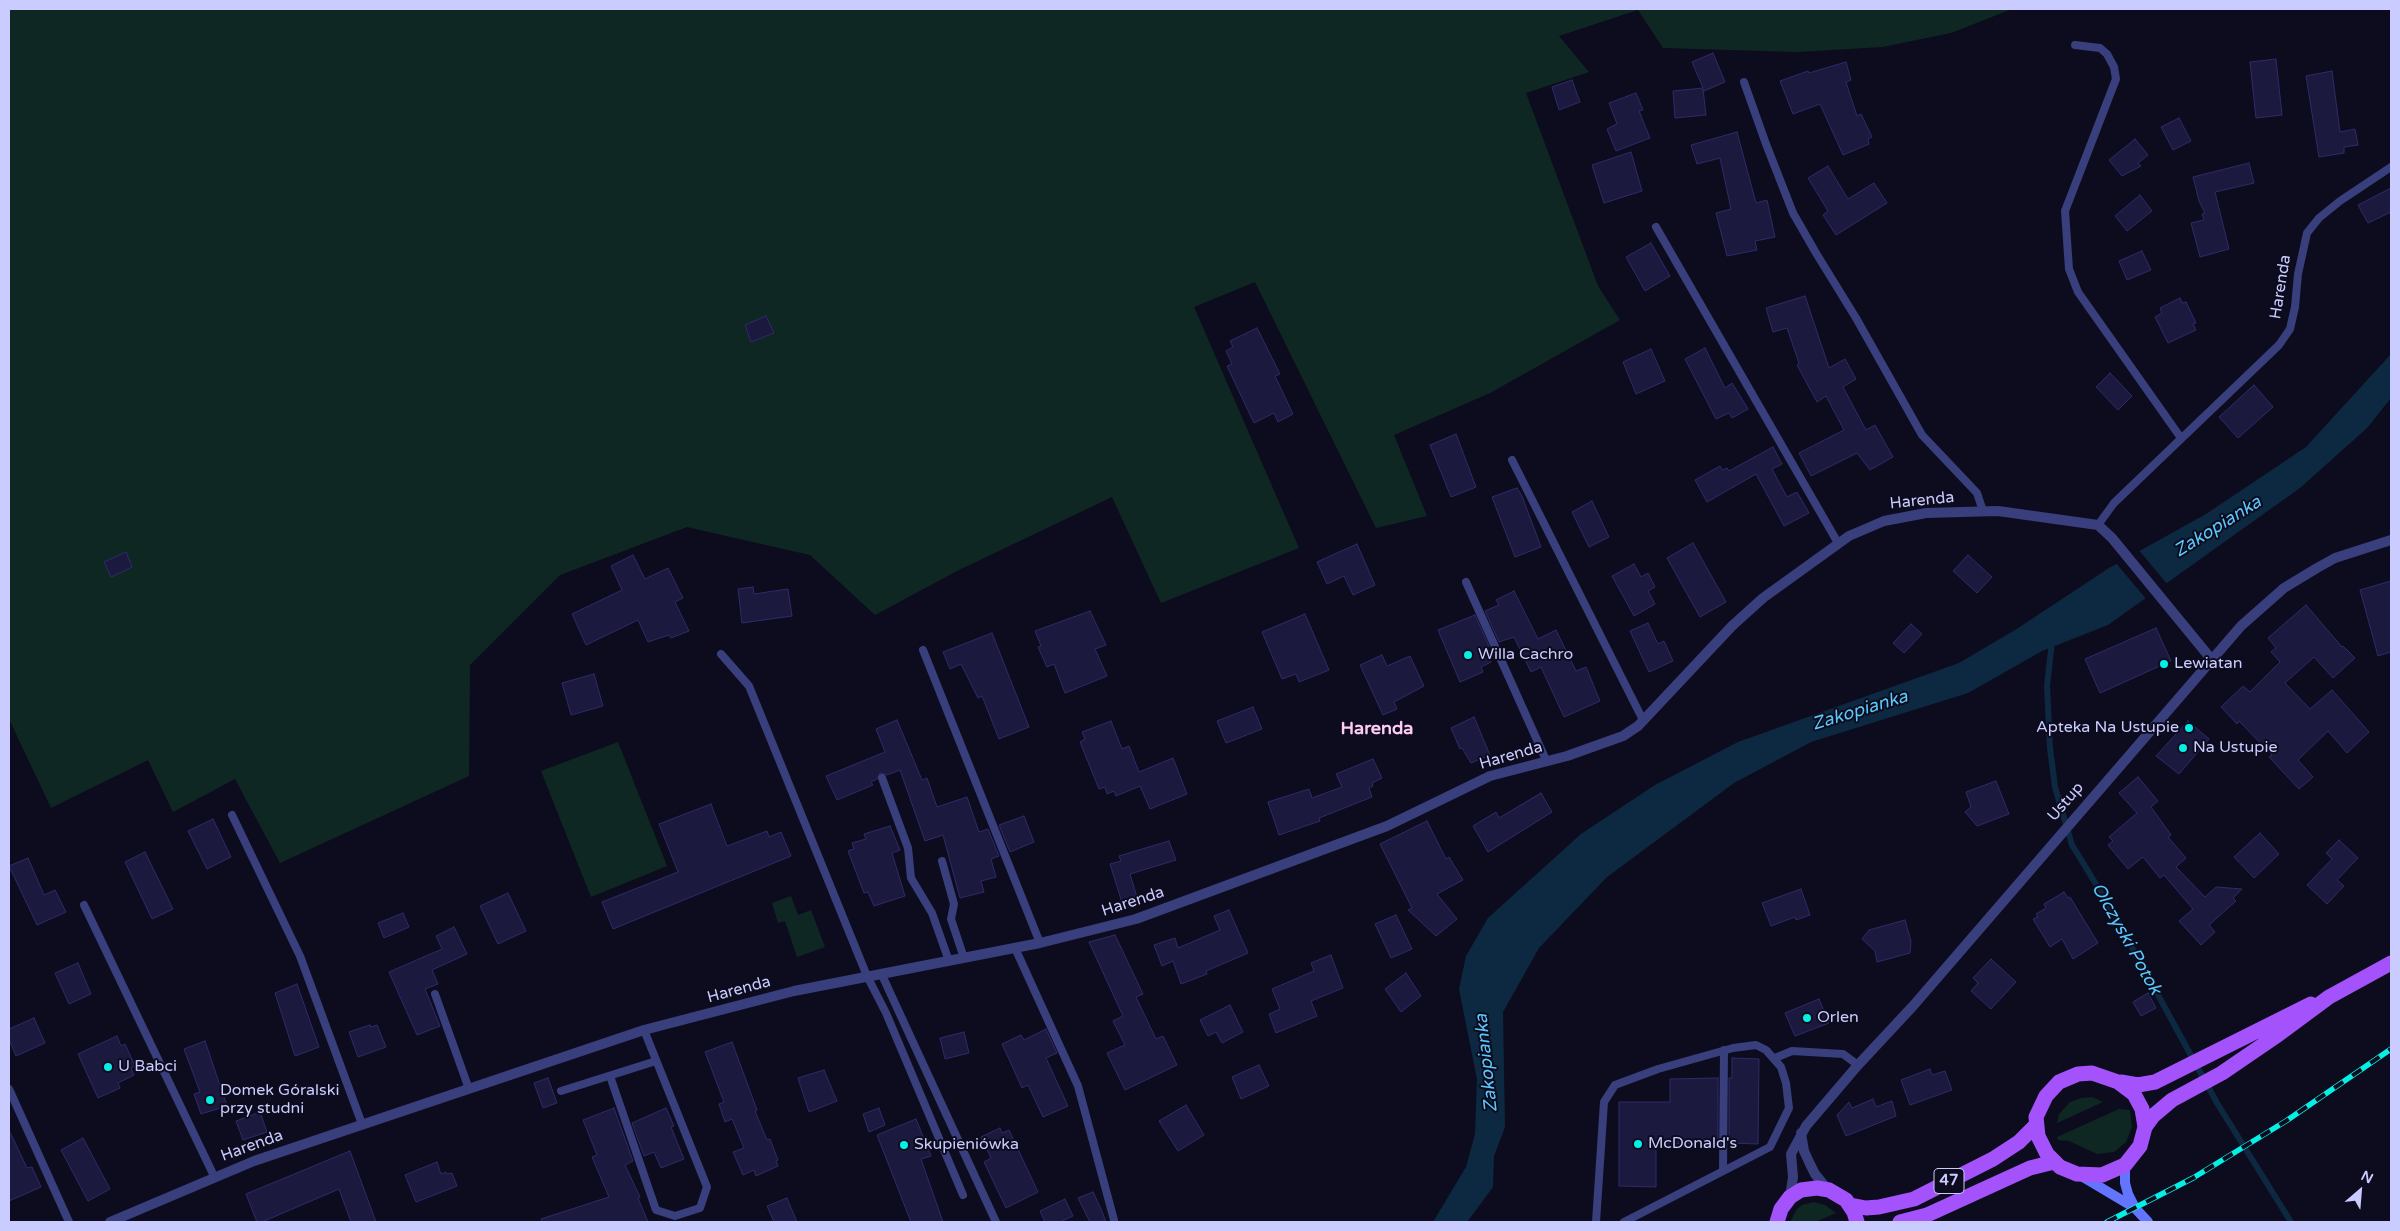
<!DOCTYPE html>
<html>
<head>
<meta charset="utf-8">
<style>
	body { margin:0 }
	#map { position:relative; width:2400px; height:1231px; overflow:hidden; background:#0d0c1e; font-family:"Varela Round",sans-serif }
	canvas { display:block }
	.frame { position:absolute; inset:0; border:10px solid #cacbfe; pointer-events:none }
	.north { position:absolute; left:2335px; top:1166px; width:50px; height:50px; -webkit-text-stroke:4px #0d0c1e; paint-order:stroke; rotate:27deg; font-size:14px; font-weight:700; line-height:20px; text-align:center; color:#cacbfe }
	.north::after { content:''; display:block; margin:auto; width:18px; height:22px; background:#cacbfe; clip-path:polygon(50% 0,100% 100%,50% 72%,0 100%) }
</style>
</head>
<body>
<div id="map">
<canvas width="2400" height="1231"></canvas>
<div class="frame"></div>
<div class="north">N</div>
</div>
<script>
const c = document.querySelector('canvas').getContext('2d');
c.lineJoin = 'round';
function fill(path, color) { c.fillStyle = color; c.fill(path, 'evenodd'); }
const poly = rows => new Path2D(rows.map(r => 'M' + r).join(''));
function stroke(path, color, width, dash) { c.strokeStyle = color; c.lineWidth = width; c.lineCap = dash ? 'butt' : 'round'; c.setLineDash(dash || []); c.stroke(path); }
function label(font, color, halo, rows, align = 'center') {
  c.font = font + ' "Varela Round",sans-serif'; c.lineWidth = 4; c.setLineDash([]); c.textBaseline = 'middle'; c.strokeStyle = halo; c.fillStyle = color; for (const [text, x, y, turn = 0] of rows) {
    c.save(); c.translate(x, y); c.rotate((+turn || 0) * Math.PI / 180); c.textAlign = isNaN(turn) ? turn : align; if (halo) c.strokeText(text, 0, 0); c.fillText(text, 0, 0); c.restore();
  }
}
fill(poly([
	[9,9,2012,9,1951,33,1882,47,1797,52,1663,48,1638,10,1559,36,1589,72,1526,93,1598,286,1620,320,1490,393,1394,435,1427,516,1376,528,1255,282,1194,307,1299,548,1161,603,1112,497,957,571,875,615,810,555,687,527,560,575,470,665,469,776,280,863,235,779,173,812,148,760,51,808,9,719],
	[618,742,667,866,591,897,541,771],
	[791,896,798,915,811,910,825,947,797,957,785,921,778,923,772,903],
	[2092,1097,2103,1102,2057,1123,2059,1114,2070,1102,2081,1098],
	[2119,1109,2130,1110,2132,1127,2126,1142,2114,1152,2097,1154,2069,1141,2058,1140,2057,1137],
	[1814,1202,1825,1205,1836,1213,1815,1222,1790,1222,1797,1209,1802,1205]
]), '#0f2723');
fill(poly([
	[2391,354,2391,398,2367,428,2300,488,2108,625,2042,651,1968,693,1811,742,1734,783,1607,877,1539,948,1503,1012,1505,1127,1494,1156,1493,1187,1467,1222,1433,1222,1466,1167,1475,1134,1477,1079,1459,989,1466,956,1488,918,1581,834,1655,785,1738,742,1959,663,2015,630,2109,568,2206,514,2306,447]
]), '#0d2941');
fill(poly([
	[2138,549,2168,585,2147,600,2115,562]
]), '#0d0c1e');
stroke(poly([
	[2052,641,2047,686,2050,748,2055,787,2072,845,2110,907,2217,1103,2291,1222]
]), '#0d2941', 6);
const building = poly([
	[1713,53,1725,82,1704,91,1703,89,1706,115,1675,118,1673,91,1703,88,1692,62,1713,53],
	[2276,59,2282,115,2256,118,2250,62,2276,59],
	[1846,62,1851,80,1846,82,1857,116,1861,114,1872,137,1868,139,1869,144,1843,155,1820,104,1793,114,1780,81,1808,71,1809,73,1846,62],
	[2332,71,2340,132,2355,129,2358,145,2344,147,2344,153,2319,157,2306,76,2332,71],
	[1572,80,1580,102,1559,110,1552,87,1572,80],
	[1636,93,1643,110,1639,111,1650,138,1616,151,1607,129,1617,124,1609,103,1636,93],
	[2179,118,2191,141,2173,150,2161,127,2179,118],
	[1737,132,1756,203,1767,200,1775,237,1755,241,1757,250,1727,256,1716,213,1731,209,1720,158,1697,164,1691,145,1737,132],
	[2135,139,2148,155,2138,163,2141,166,2122,176,2109,160,2135,139],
	[1631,152,1642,191,1604,203,1592,165,1631,152],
	[2249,163,2254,183,2215,192,2229,249,2200,257,2191,223,2204,220,2202,214,2205,213,2199,201,2193,177,2249,163],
	[1828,166,1848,199,1874,183,1887,203,1836,235,1823,215,1828,211,1808,178,1828,166],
	[2391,188,2391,212,2368,223,2358,205,2391,188],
	[2140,195,2152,211,2127,231,2115,216,2140,195],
	[1651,243,1670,276,1645,291,1626,257,1651,243],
	[2142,251,2151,270,2127,280,2119,261,2142,251],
	[1805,296,1829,368,1845,359,1856,379,1843,387,1866,430,1875,425,1893,457,1870,470,1857,453,1811,476,1799,453,1844,430,1826,396,1817,402,1797,365,1799,363,1787,328,1773,332,1766,308,1805,296],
	[2180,298,2182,303,2186,302,2196,323,2193,324,2196,330,2168,343,2155,317,2162,313,2160,308,2180,298],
	[766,316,774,333,751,342,745,325,766,316],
	[1257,328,1280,374,1275,376,1293,414,1278,422,1274,413,1254,423,1227,366,1232,364,1226,351,1233,347,1230,341,1257,328],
	[1705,348,1725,388,1732,383,1748,409,1732,418,1729,413,1716,419,1685,359,1705,348],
	[1651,349,1665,381,1636,394,1623,362,1651,349],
	[2110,373,2132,396,2118,410,2096,387,2110,373],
	[2254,385,2273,407,2238,438,2219,417,2254,385],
	[1456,434,1476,487,1451,497,1430,445,1456,434],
	[1773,447,1782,464,1772,469,1787,497,1797,492,1809,513,1784,526,1756,474,1707,502,1695,480,1720,466,1722,470,1727,468,1729,471,1773,447],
	[1517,488,1522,496,1541,547,1515,557,1492,497,1517,488],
	[1592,501,1609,537,1589,547,1572,512,1592,501],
	[1693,543,1726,602,1700,617,1667,558,1693,543],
	[1357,544,1375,585,1353,595,1344,576,1327,584,1317,562,1357,544],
	[126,552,132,567,111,577,104,562,126,552],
	[633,555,645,579,668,568,683,598,675,602,689,631,671,638,669,635,648,642,638,620,586,645,572,614,622,590,611,566,633,555],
	[1968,555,1992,577,1977,593,1953,571,1968,555],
	[1634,564,1641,577,1648,573,1655,587,1648,591,1655,604,1634,616,1612,576,1634,564],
	[2391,581,2391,652,2378,656,2360,590,2391,581],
	[753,587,754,594,788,589,792,616,742,623,738,589,753,587],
	[1514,591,1538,639,1556,630,1576,671,1586,667,1600,701,1564,717,1541,667,1531,672,1514,637,1499,642,1485,611,1499,605,1496,600,1514,591],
	[2306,605,2342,647,2343,646,2355,658,2333,678,2314,657,2285,683,2310,709,2332,690,2369,732,2347,753,2328,731,2298,760,2313,777,2299,789,2269,757,2272,755,2239,721,2237,724,2221,707,2243,686,2250,692,2280,662,2271,652,2276,648,2268,638,2306,605],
	[1090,611,1106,645,1095,649,1107,676,1065,693,1054,664,1047,667,1038,647,1041,646,1035,631,1090,611],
	[1305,614,1329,670,1299,682,1296,674,1282,679,1262,632,1305,614],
	[1475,615,1489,646,1485,648,1491,662,1481,667,1483,672,1460,682,1438,630,1475,615],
	[1648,623,1658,644,1664,641,1673,661,1649,672,1630,631,1648,623],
	[1911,624,1922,634,1904,653,1893,643,1911,624],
	[2156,628,2171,661,2100,693,2085,659,2156,628],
	[992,633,1029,727,999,739,982,696,978,698,961,664,950,669,943,652,992,633],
	[1382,655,1387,666,1410,656,1424,686,1394,702,1397,709,1383,715,1360,665,1382,655],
	[594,674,603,706,571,715,562,683,594,674],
	[1253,707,1262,729,1226,743,1217,721,1253,707],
	[1474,717,1490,755,1471,763,1462,748,1460,749,1451,728,1474,717],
	[897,720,922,780,927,778,937,807,967,797,979,832,988,829,999,856,991,859,996,877,981,881,984,892,960,898,943,835,925,841,900,770,887,775,880,773,877,779,871,782,873,785,837,800,826,776,885,752,876,729,897,720],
	[1111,721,1122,749,1129,746,1139,772,1173,758,1187,794,1150,809,1140,786,1116,796,1114,791,1107,794,1105,787,1099,789,1080,742,1085,739,1082,732,1111,721],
	[2188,721,2209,739,2179,774,2156,756,2188,721],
	[1373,759,1382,778,1372,783,1373,786,1369,788,1372,797,1319,818,1320,821,1279,835,1268,802,1309,789,1312,798,1342,787,1336,774,1373,759],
	[2138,777,2158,801,2151,807,2171,835,2168,837,2186,858,2176,867,2205,897,2216,887,2242,889,2233,898,2236,901,2209,925,2215,932,2201,945,2179,921,2193,909,2164,875,2160,878,2143,857,2128,869,2108,845,2113,841,2109,837,2137,813,2119,793,2138,777],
	[1996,781,2009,814,1977,826,1965,812,1971,807,1966,792,1996,781],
	[1541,793,1552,812,1488,852,1473,826,1496,812,1499,818,1541,793],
	[711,804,727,846,767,831,769,837,781,832,791,856,613,929,602,902,678,872,659,824,711,804],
	[1024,816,1034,842,1010,852,999,825,1024,816],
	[213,819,231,857,207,869,188,831,213,819],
	[1427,821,1446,859,1449,857,1463,880,1437,894,1457,919,1436,936,1408,910,1412,908,1380,844,1427,821],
	[890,826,900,850,892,853,905,896,874,906,868,892,864,893,848,851,854,849,852,843,866,839,864,834,890,826],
	[2260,833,2279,854,2254,878,2234,857,2260,833],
	[2339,840,2358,858,2337,880,2344,886,2327,904,2307,885,2332,859,2326,853,2339,840],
	[1169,841,1176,860,1130,874,1139,904,1124,909,1110,864,1121,861,1119,856,1169,841],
	[145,852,173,909,152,919,125,862,145,852],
	[28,858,44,895,55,890,66,912,37,925,9,866,28,858],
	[1801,889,1810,915,1796,920,1795,917,1771,926,1762,903,1801,889],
	[2064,892,2068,898,2070,897,2098,943,2073,959,2062,939,2050,947,2033,919,2038,917,2036,914,2046,908,2044,904,2064,892],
	[508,893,526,931,498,944,480,906,508,893],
	[1229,910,1248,953,1206,971,1207,974,1181,984,1173,961,1162,966,1154,945,1175,938,1178,948,1220,930,1214,916,1229,910],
	[403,913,409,927,384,938,378,923,403,913],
	[1396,915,1412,949,1391,958,1375,924,1396,915],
	[1905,920,1911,941,1910,953,1877,962,1875,951,1862,939,1869,930,1905,920],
	[454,927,467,954,432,970,438,984,425,989,440,1026,417,1035,389,972,442,949,436,936,454,927],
	[1115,935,1143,994,1136,997,1156,1039,1163,1036,1177,1065,1125,1090,1107,1053,1125,1045,1113,1021,1123,1016,1089,942,1115,935],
	[1331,955,1343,988,1311,1001,1317,1016,1276,1033,1269,1014,1280,1009,1272,989,1314,971,1311,963,1331,955],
	[1991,959,2016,982,1991,1009,1971,991,1978,983,1973,978,1991,959],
	[78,963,91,994,69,1004,55,973,78,963],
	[1406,973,1421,996,1401,1012,1385,989,1406,973],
	[297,984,319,1047,295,1056,275,993,297,984],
	[2148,993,2156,1008,2141,1016,2133,1002,2148,993],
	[1819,999,1829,1023,1795,1036,1785,1013,1819,999],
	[1230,1005,1243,1032,1222,1043,1216,1032,1208,1036,1200,1020,1230,1005],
	[34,1018,45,1043,16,1056,9,1039,9,1029,34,1018],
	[370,1025,371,1027,377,1025,386,1047,358,1057,349,1032,370,1025],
	[1046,1029,1057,1053,1046,1058,1068,1106,1043,1117,1028,1085,1022,1088,1002,1044,1021,1035,1024,1040,1046,1029],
	[964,1032,969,1053,945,1059,940,1038,964,1032],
	[117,1036,121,1046,125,1044,135,1066,131,1068,134,1075,118,1083,120,1088,98,1098,78,1054,117,1036],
	[205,1041,227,1106,201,1114,194,1094,200,1092,184,1049,205,1041],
	[732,1042,757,1110,755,1111,767,1140,770,1139,778,1160,776,1161,778,1166,756,1176,754,1170,743,1175,733,1152,744,1148,732,1119,725,1122,719,1104,724,1102,705,1052,732,1042],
	[1732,1058,1759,1059,1758,1144,1729,1143,1729,1078,1732,1078,1732,1058],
	[1259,1065,1269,1086,1241,1099,1232,1077,1259,1065],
	[1930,1069,1932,1075,1945,1071,1952,1090,1910,1105,1901,1080,1930,1069],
	[824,1070,837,1101,809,1112,798,1078,824,1070],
	[548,1078,557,1103,543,1108,534,1083,548,1078],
	[1718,1078,1718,1143,1656,1144,1656,1187,1619,1186,1619,1102,1670,1102,1670,1079,1718,1078],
	[1873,1099,1876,1107,1892,1101,1896,1116,1846,1136,1837,1115,1849,1102,1852,1108,1873,1099],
	[1186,1105,1204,1135,1178,1151,1159,1121,1186,1105],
	[614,1108,633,1161,625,1165,640,1197,638,1198,648,1222,542,1222,541,1219,609,1197,592,1157,597,1155,583,1120,614,1108],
	[666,1108,674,1126,671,1127,684,1159,661,1168,654,1152,644,1156,632,1123,666,1108],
	[879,1108,885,1125,869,1132,863,1114,879,1108],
	[260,1112,267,1132,243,1140,236,1121,260,1112],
	[916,1119,931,1156,921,1159,943,1222,911,1222,877,1135,916,1119],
	[1000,1128,1002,1133,1009,1130,1038,1192,1006,1208,984,1162,991,1158,981,1137,1000,1128],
	[9,1130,27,1168,32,1167,41,1187,9,1201,9,1130],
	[83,1138,110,1189,88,1201,61,1150,83,1138],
	[350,1151,376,1222,351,1222,339,1189,262,1222,257,1222,246,1194,350,1151],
	[437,1162,441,1174,446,1172,447,1174,452,1173,457,1186,416,1202,405,1175,437,1162],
	[1093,1192,1101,1209,1106,1222,1090,1222,1078,1198,1093,1192],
	[787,1198,797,1222,774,1222,767,1206,787,1198],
	[1065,1199,1073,1216,1060,1222,1045,1222,1040,1211,1065,1199]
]);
fill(building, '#1b193e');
stroke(building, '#2f2b6a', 1);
stroke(poly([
	[2075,45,2100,48,2107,54,2114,67,2116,79,2065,211,2069,269,2078,292,2181,438],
	[1744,82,1766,144,1793,213,1816,253,1856,318,1922,435,1977,493,1983,511],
	[1656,227,1838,543],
	[1512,460,1643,720],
	[2098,525,2114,503,2279,345,2290,329,2295,307,2298,274,2307,233,2319,218,2340,201,2391,167],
	[1466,582,1546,760],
	[923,650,1040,943],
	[721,654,749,686,867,976,886,1013,963,1195],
	[882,778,908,848,911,878,932,913,949,961],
	[232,815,300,956,362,1124],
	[942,861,954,904,951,919,964,958],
	[84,905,214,1176],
	[1015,948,1078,1086,1114,1220],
	[881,973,996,1222],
	[435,994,469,1089],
	[1775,1058,1792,1051,1843,1054,1858,1065],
	[610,1076,656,1210,675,1216,700,1208,707,1187,644,1030],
	[9,1089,69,1222],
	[561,1091,656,1061],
	[1723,1171,1724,1050],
	[1596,1222,1604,1102,1615,1085,1658,1069,1733,1048,1756,1045,1766,1050,1781,1067,1786,1083,1789,1108,1770,1147,1624,1222]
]), '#383f7c', 8);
stroke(poly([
	[1801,1133,1804,1151,1810,1164,1815,1174,1828,1190],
	[1790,1197,1793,1177,1791,1154,1806,1126,1858,1065,1913,1006,2241,626,2284,588,2317,568,2335,558,2391,540],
	[110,1222,254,1161,644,1030,794,991,1040,943,1136,919,1387,826,1490,776,1567,756,1623,736,1638,726,1732,626,1763,598,1849,536,1884,521,1926,513,1998,511,2098,525,2112,538,2212,660]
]), '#383f7c', 10);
stroke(poly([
	[2125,1165,2125,1183,2128,1194,2135,1208,2148,1222],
	[2083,1177,2135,1208]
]), '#6375fc', 10);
stroke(poly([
	[2092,1073,2118,1082,2134,1094,2142,1109,2145,1127,2140,1146,2125,1165,2102,1175,2077,1174,2060,1167,2047,1154,2038,1136,2036,1117,2046,1096,2059,1082,2078,1074,2092,1073],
	[2121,1082,2138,1085,2155,1082,2311,1004],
	[2145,1127,2153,1116,2172,1100,2222,1073,2279,1034,2329,997,2391,963],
	[1850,1205,1866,1208,1879,1207,1914,1199,1993,1159,2019,1142,2036,1125],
	[1777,1222,1781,1209,1790,1197,1801,1190,1817,1188,1829,1190,1846,1200,1854,1212,1857,1222],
	[1900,1222,1927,1215,2030,1168,2054,1162]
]), '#a453fc', 15);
const rail = poly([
	[2107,1222,2193,1178,2286,1121,2391,1049]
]);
stroke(rail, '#05efe5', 5.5);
stroke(rail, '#0d0c1e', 4, [11]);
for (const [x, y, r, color] of [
	[1468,655,5,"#05efe5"],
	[2164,664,5,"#05efe5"],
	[2189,728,5,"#05efe5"],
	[2183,748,5,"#05efe5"],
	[1807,1018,5,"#05efe5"],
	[108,1067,5,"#05efe5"],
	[210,1100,5,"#05efe5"],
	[1638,1144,5,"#05efe5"],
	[904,1145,5,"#05efe5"]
]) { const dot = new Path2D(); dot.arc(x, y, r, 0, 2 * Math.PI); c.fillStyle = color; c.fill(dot); stroke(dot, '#0d0c1e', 2); }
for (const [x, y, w] of [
	[1949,1181,30]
]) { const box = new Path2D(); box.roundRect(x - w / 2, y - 12.5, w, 25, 4); c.fillStyle = '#0d0c1e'; c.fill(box); stroke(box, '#cacbfe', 1); }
label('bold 15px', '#cacbfe', null, [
	["47",1949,1181]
]);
label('16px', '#cacbfe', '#0d0c1e', [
	["Harenda",2281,287,-81],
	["Harenda",1922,501,-6],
	["Harenda",1511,756,-16],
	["Ustup",2066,802,-49],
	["Harenda",1133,902,-18],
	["Harenda",739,990,-15],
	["Harenda",252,1146,-20]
]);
label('16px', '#cacbfe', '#0d0c1e', [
	["Willa Cachro",1478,655],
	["Lewiatan",2174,664],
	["Apteka Na Ustupie",2179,728,"right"],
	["Na Ustupie",2193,748],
	["Orlen",1817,1018],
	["U Babci",118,1067],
	["Domek Góralski",220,1091],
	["przy studni",220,1109],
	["McDonald's",1648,1144],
	["Skupieniówka",914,1145]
], 'left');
label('italic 18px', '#5ac8fc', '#0d0c1e', [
	["Zakopianka",2218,527,-32],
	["Zakopianka",1860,711,-17],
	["Olczyski Potok",2126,939,61],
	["Zakopianka",1487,1063,-96]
]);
label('bold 18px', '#feccf3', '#0d0c1e', [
	["Harenda",1377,729]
]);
</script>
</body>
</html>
